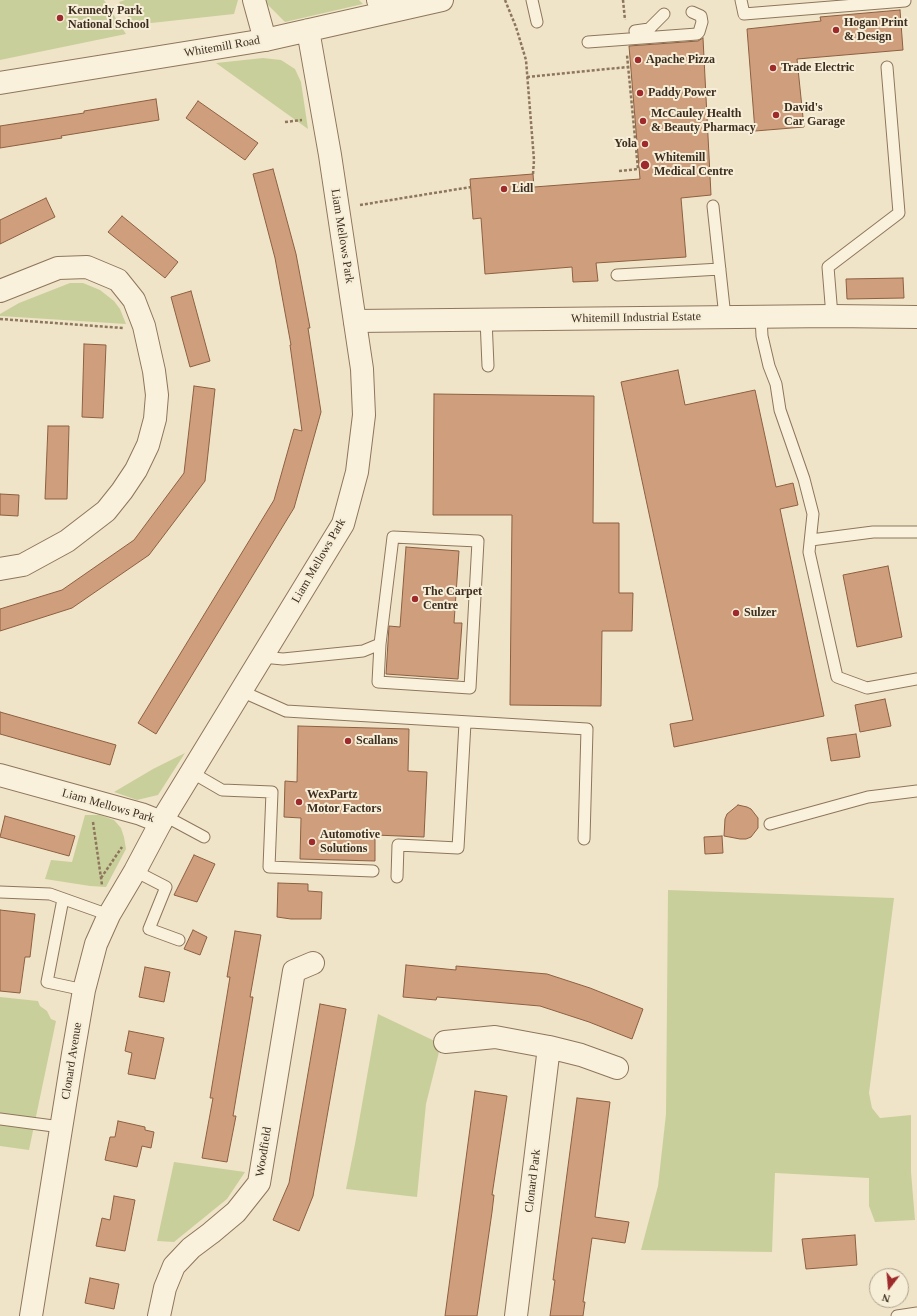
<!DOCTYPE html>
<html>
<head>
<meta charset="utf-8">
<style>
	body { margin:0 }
	#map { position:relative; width:917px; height:1316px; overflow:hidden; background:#f0e4c8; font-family:"Times New Roman",serif }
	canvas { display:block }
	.north { position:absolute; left:869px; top:1268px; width:40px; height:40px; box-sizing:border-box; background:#f7eed8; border:1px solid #ada18e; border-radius:50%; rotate:196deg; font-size:11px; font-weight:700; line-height:16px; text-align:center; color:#3d2e20 }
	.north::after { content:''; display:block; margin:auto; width:14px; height:18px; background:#9e2a2b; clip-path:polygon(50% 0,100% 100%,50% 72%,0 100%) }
</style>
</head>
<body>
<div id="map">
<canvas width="917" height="1316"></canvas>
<div class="north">N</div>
</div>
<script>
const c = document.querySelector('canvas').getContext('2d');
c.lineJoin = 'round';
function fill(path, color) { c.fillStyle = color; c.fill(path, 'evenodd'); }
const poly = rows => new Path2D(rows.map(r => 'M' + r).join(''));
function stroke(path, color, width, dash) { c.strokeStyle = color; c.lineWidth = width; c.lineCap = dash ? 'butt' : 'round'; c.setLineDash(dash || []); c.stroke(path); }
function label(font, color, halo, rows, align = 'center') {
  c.font = font + ' "Times New Roman",serif'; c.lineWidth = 4; c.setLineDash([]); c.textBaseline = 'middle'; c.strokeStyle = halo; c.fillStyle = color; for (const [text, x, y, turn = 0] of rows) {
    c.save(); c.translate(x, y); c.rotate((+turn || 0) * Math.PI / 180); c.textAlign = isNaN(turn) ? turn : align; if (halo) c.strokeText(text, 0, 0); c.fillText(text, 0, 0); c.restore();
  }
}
fill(poly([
	[0,0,104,0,126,34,0,60],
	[125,0,238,0,234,14,133,25,119,2],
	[264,0,359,0,363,4,285,22,265,2],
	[263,58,281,60,295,69,301,82,308,129,216,63],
	[70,283,83,283,100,290,114,301,120,309,126,324,0,316,0,314,19,303],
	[185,753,158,795,137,800,114,792,153,769],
	[85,815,100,815,114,820,121,828,124,837,126,849,106,887,90,886,45,879,51,860,72,862],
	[668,890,894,898,869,1093,872,1108,880,1118,911,1115,911,1172,915,1220,875,1222,869,1206,869,1178,775,1173,772,1252,641,1250,658,1186,666,1114],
	[0,997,38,1001,40,1006,47,1011,51,1019,56,1021,29,1150,0,1146],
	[378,1014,441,1044,426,1104,417,1197,346,1189,355,1144],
	[174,1162,245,1172,227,1199,174,1242,157,1241]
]), '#c9cf9b');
const building = poly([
	[900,10,903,50,797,59,804,127,755,131,747,29,821,21,820,17,900,10],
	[703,38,711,195,681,198,686,257,596,263,598,281,573,282,572,267,485,274,481,218,473,219,470,179,533,174,534,187,640,179,629,46,698,41,703,38],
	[156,99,159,120,61,136,62,138,0,148,0,126,84,113,84,111,156,99],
	[198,101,258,143,245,160,186,118,198,101],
	[273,169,296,254,310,328,308,328,321,412,294,508,156,734,138,723,274,500,294,429,302,431,290,345,291,345,275,258,253,174,273,169],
	[46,198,55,217,0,244,0,220,46,198],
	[122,216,178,262,165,278,108,232,122,216],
	[903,278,904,298,847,299,846,279,903,278],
	[191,291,210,361,190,367,171,297,191,291],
	[84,344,106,345,103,418,82,417,84,344],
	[678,370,685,405,755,390,776,487,793,483,798,505,780,509,824,716,674,747,670,724,693,720,621,382,678,370],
	[194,386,215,389,205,481,149,555,72,608,0,631,0,609,62,590,134,540,184,473,194,386],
	[434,394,594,396,593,523,619,523,619,593,633,593,632,631,602,631,601,706,510,705,512,515,433,515,434,394],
	[48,426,69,426,67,499,45,499,48,426],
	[0,494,19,495,18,516,0,515,0,494],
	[406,547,459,551,454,623,462,623,458,679,386,674,389,626,400,627,406,547],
	[888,566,902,637,857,647,843,575,888,566],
	[885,699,891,726,860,732,855,705,885,699],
	[0,712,116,745,110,765,0,734,0,712],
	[298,726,409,729,408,771,427,772,424,837,375,835,375,861,300,859,301,818,284,817,285,781,297,782,298,726],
	[856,734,860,757,831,761,827,738,856,734],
	[738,805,747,807,751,809,758,818,758,828,751,837,746,839,740,839,724,836,725,819,727,814,738,805],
	[5,816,75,836,69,856,0,837,5,816],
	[722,836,723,853,705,854,704,837,722,836],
	[194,855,215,864,197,902,174,895,194,855],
	[278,883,308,884,308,891,322,892,321,919,291,919,277,917,278,883],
	[0,910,35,914,30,957,25,957,20,993,0,991,0,910],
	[193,930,207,937,200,955,184,949,193,930],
	[235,931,261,935,250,997,253,997,233,1116,236,1116,227,1162,202,1158,213,1098,210,1098,230,977,227,977,235,931],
	[406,965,456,970,456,966,547,974,590,988,643,1009,632,1039,589,1022,540,1006,437,997,436,1000,403,997,406,965],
	[145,967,170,972,164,1002,139,997,145,967],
	[320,1004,346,1009,313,1196,299,1231,273,1220,289,1183,320,1004],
	[129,1031,164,1038,155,1079,128,1074,132,1053,125,1051,129,1031],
	[475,1091,507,1096,492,1195,494,1195,492,1212,477,1316,445,1316,475,1091],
	[577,1098,610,1102,595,1217,629,1222,625,1243,592,1238,583,1302,585,1302,583,1316,550,1316,555,1280,553,1280,577,1098],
	[118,1121,145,1127,145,1130,154,1132,151,1148,142,1146,137,1167,105,1160,110,1137,115,1137,118,1121],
	[114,1196,135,1200,125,1251,96,1246,102,1218,110,1220,114,1196],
	[855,1235,857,1265,806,1269,802,1239,855,1235],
	[90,1278,119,1284,114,1309,85,1303,90,1278]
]);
fill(building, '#cf9f7d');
stroke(building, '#8d5f41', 1);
const service = poly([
	[532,0,537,22],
	[741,0,744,14,905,1],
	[635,31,649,29,664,14],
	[588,42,697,34,699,32,702,22,701,16,692,12],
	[713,206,725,317],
	[617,275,720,269],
	[832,316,828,267,899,213,887,67],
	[761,317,762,336,769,366,776,384,780,410,804,479,813,514,809,552,837,677,867,688,917,679],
	[486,319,488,366],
	[811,540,873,532,917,532],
	[262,657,283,659,363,651,380,644,393,537,478,541,470,688,378,682,380,644],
	[241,691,286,711,587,729,584,839],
	[191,772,222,790,272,792,269,867,373,871],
	[165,816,204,837],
	[770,824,868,797,917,791],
	[135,871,166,887,149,929,179,940],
	[397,877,398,845,458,848,465,723],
	[0,892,50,894,109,915],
	[63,899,47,982,84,990],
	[0,1119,61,1127],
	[897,1316,917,1313]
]);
const minor = poly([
	[254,0,265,40],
	[378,0,391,11],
	[0,291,58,268,87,267,118,280,134,300,144,326,154,371,157,395,155,419,148,445,136,470,122,491,106,511,67,541,23,565,0,569],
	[355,321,832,316,917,317],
	[0,775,141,814,161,822],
	[445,1042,495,1037,549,1047,581,1055,617,1068],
	[159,1316,165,1288,174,1266,191,1248,211,1233,236,1212,259,1183,294,971,313,963],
	[516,1316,549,1047]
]);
const tertiary = poly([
	[0,83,265,40,442,0],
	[31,1316,73,1054,84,990,96,944,109,915,135,871,161,822,343,524,357,472,364,415,362,369,330,155,308,30]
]);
stroke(service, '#8d765c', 13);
stroke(minor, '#8d765c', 24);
stroke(tertiary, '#8d765c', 24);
stroke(poly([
	[505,0,516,27,526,60,534,160,533,174],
	[623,0,625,20],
	[527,77,628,67],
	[285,122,302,120],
	[619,171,638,169,627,55],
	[360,205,471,187],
	[0,319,123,328],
	[93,822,102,885],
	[101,878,122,847]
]), '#8d765c', 2.5, [3, 2]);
stroke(service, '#faf1dc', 11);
stroke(minor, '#faf1dc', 22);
stroke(tertiary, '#faf1dc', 22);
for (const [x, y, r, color] of [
	[60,18,4,"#9e2a2b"],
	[836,30,4,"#9e2a2b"],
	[638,60,4,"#9e2a2b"],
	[773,68,4,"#9e2a2b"],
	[640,93,4,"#9e2a2b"],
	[776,115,4,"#9e2a2b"],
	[643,121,4,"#9e2a2b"],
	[645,144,4,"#9e2a2b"],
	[645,165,5,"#9e2a2b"],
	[504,189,4,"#9e2a2b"],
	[415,599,4,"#9e2a2b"],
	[736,613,4,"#9e2a2b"],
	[348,741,4,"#9e2a2b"],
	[299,802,4,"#9e2a2b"],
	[312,842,4,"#9e2a2b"]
]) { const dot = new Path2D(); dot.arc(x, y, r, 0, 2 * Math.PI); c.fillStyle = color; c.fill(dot); stroke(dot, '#f7eed8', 1.5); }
label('bold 12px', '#3d2e20', '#f7eed8', [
	["Kennedy Park",68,11],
	["National School",68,25],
	["Hogan Print",844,23],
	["& Design",844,37],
	["Apache Pizza",646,60],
	["Trade Electric",781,68],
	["Paddy Power",648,93],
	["David's",784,108],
	["Car Garage",784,122],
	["McCauley Health",651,114],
	["& Beauty Pharmacy",651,128],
	["Yola",637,144,"right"],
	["Whitemill",654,158],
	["Medical Centre",654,172],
	["Lidl",512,189],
	["The Carpet",423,592],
	["Centre",423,606],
	["Sulzer",744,613],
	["Scallans",356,741],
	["WexPartz",307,795],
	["Motor Factors",307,809],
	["Automotive",320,835],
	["Solutions",320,849]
], 'left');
label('12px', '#3d2e20', '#f7eed8', [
	["Whitemill Road",222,47,-10],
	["Liam Mellows Park",342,236,81],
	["Whitemill Industrial Estate",636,318,-1],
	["Liam Mellows Park",319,561,-60],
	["Liam Mellows Park",108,806,16],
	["Clonard Avenue",72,1061,-81],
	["Woodfield",264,1152,-81],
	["Clonard Park",533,1181,-83]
]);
</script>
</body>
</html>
